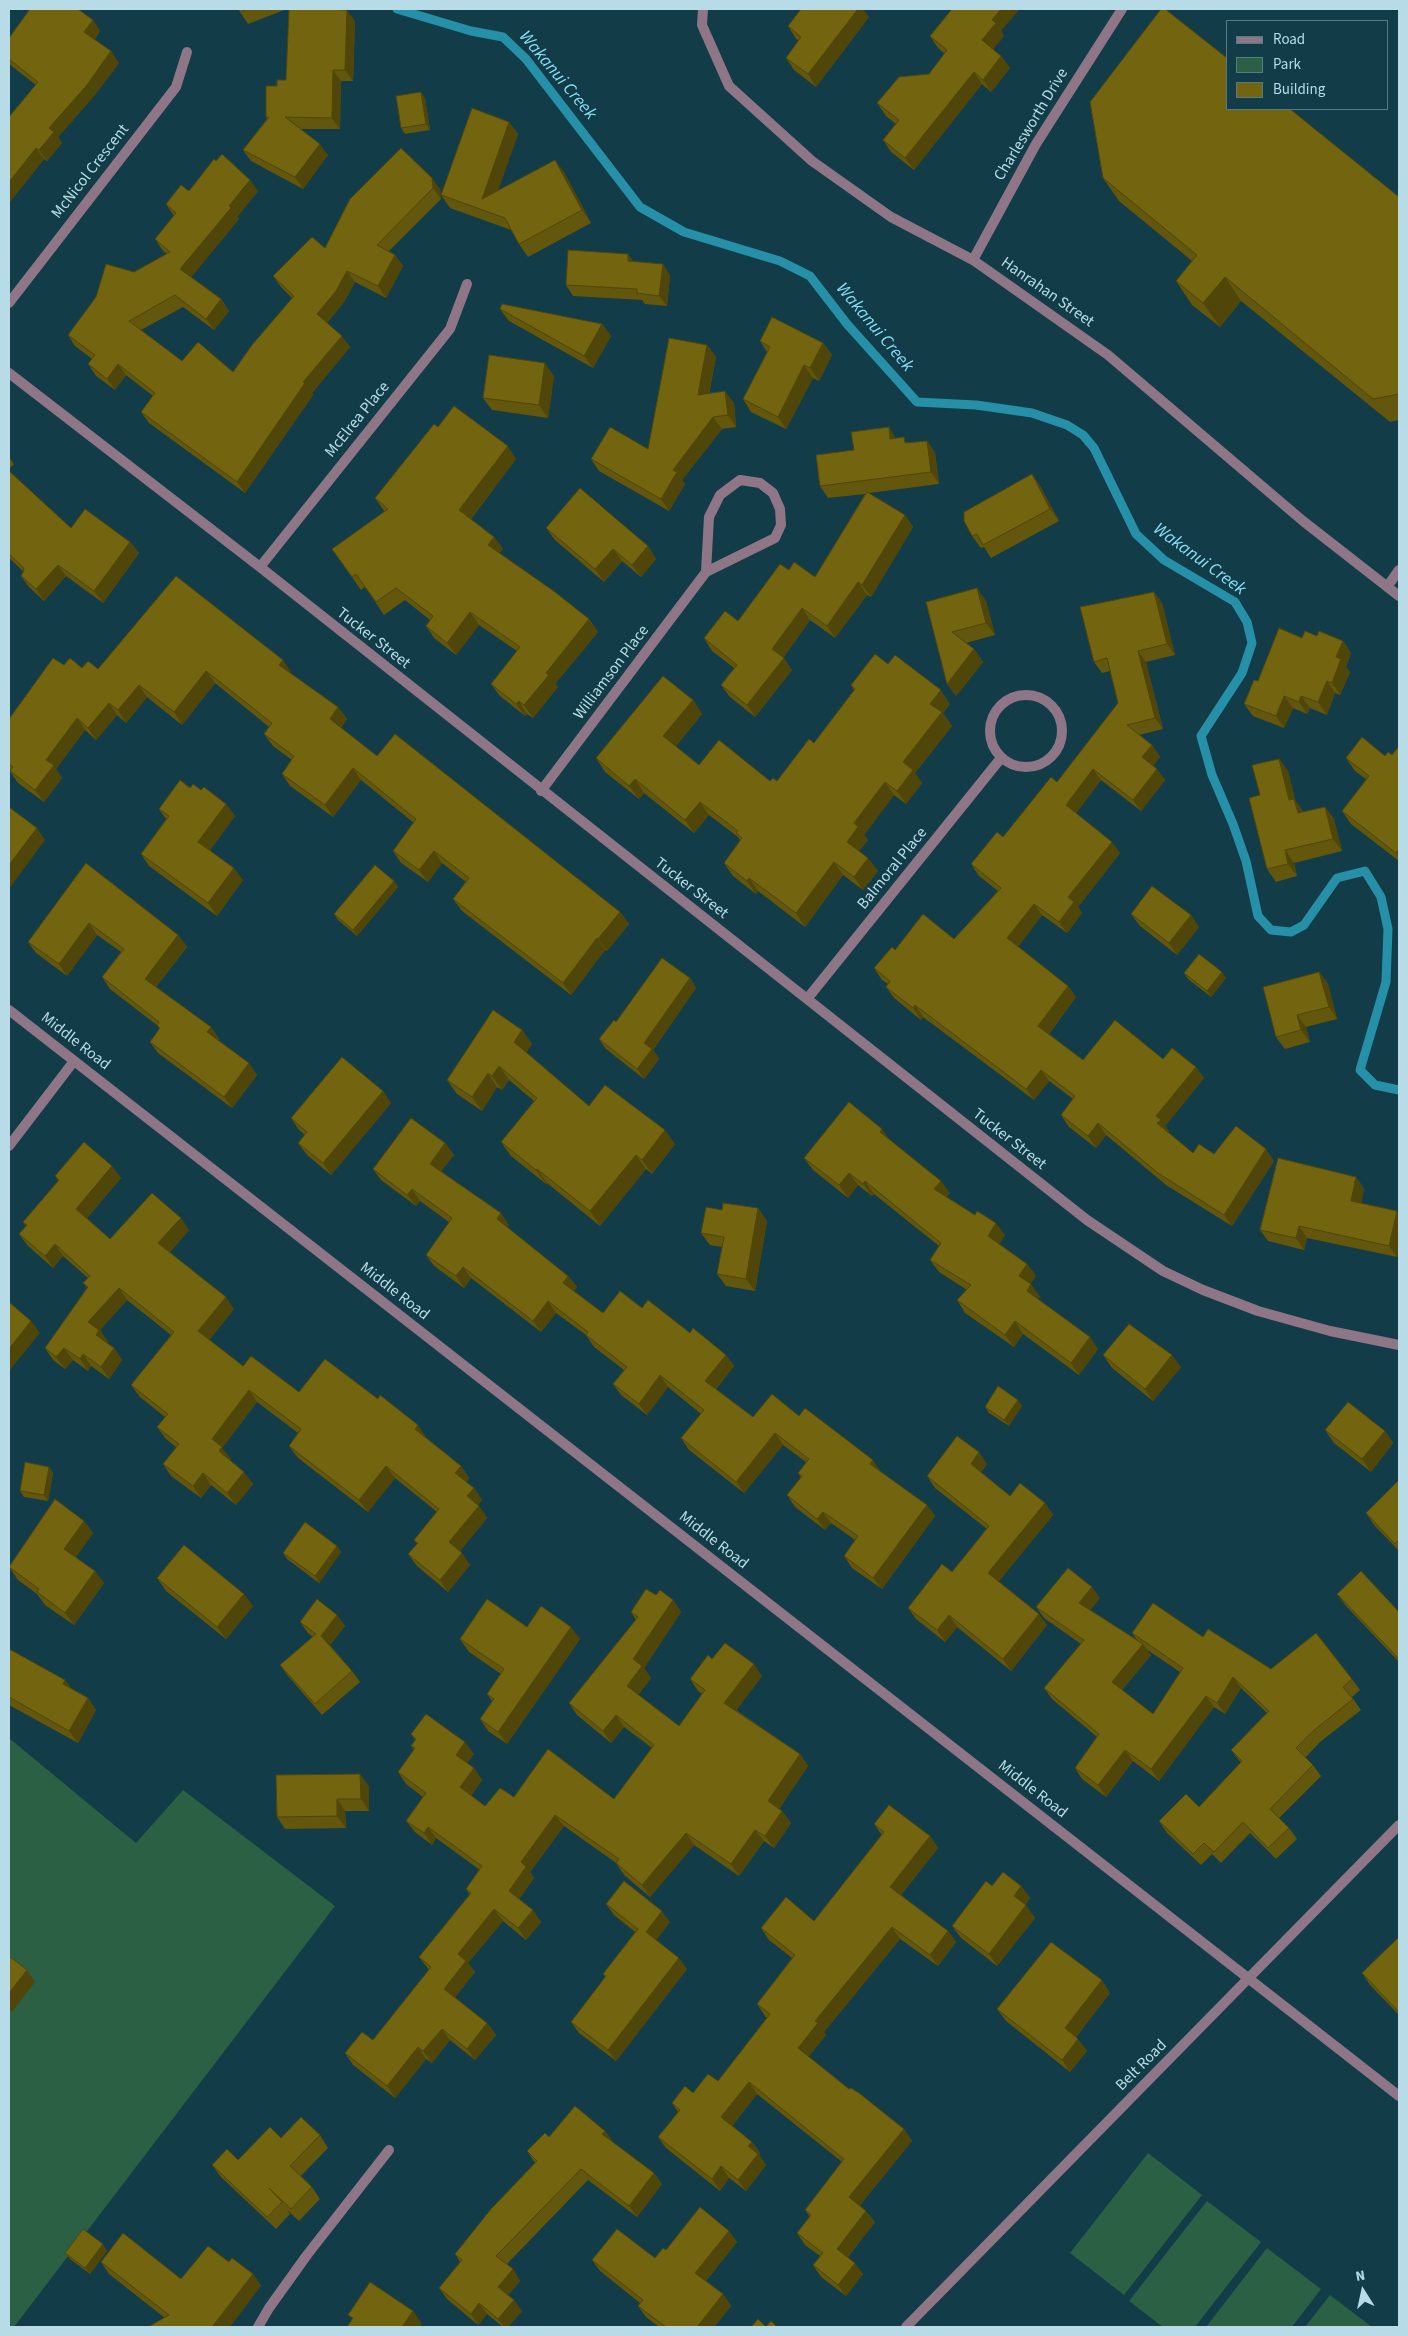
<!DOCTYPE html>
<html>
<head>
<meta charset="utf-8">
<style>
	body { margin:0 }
	#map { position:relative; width:1408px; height:2336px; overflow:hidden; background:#123c47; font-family:"Source Sans 3",sans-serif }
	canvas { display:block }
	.frame { position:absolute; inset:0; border:10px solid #b7dce7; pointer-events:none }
	.legend { position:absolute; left:1226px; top:20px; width:162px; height:90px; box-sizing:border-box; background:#123c47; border:1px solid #547c87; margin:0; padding:6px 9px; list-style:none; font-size:15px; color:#b7dce7 }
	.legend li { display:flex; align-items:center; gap:10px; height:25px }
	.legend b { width:25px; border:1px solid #547c87 }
	.north { position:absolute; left:1338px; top:2266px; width:50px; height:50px; -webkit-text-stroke:4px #123c47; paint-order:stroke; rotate:350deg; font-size:14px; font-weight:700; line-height:20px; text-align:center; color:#b7dce7 }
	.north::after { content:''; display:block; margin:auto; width:18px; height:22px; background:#b7dce7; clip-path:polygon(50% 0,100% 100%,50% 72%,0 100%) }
</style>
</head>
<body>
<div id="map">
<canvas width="1408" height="2336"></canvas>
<div class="frame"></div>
<ul class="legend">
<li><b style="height:6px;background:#8e7687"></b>Road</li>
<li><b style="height:14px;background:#2b6044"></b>Park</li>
<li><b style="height:14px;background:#73640f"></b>Building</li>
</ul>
<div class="north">N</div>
</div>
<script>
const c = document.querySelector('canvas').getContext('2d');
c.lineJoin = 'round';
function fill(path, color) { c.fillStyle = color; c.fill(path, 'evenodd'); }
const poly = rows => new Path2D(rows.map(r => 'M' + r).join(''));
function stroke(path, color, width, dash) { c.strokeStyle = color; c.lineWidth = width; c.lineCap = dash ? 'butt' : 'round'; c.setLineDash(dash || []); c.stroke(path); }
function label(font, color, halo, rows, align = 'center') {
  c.font = font + ' "Source Sans 3",sans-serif'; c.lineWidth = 4; c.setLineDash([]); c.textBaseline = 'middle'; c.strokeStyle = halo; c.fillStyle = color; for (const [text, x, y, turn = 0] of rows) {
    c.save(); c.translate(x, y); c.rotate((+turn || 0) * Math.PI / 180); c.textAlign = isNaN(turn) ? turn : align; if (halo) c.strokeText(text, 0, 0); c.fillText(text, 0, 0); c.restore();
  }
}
fill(poly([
	[9,1738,136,1843,183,1790,335,1906,14,2327,9,2327],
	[1148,2153,1202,2195,1124,2295,1070,2253],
	[1207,2201,1261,2242,1195,2327,1163,2327,1129,2301],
	[1267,2248,1321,2289,1292,2327,1206,2327],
	[1330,2295,1372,2327,1305,2327]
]), '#2b6044');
stroke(poly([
	[397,9,471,31,503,37,526,59,640,207,684,232,780,261,810,276,847,324,917,402,976,405,1032,413,1067,425,1083,435,1094,448,1136,534,1164,560,1235,602,1247,622,1252,643,1242,673,1201,736,1212,775,1233,824,1246,861,1258,916,1271,930,1291,932,1304,925,1337,878,1365,871,1381,897,1388,929,1386,982,1360,1070,1375,1085,1399,1090]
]), '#2690a9', 9);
stroke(poly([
	[258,2327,269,2308,307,2255,389,2150]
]), '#8e7687', 10);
stroke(poly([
	[703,9,702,25,729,86,812,161,891,217,973,260,1108,355,1303,521,1399,596],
	[973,260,1036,144,1122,9],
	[9,303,176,87,187,52],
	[9,373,260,567,1087,1220,1163,1271,1203,1290,1258,1311,1330,1331,1399,1345],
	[260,567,450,329,467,284],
	[1387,587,1399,570],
	'990 731a36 36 0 1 1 72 0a36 36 0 1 1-72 0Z',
	[541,791,706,572,709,517,720,495,740,480,760,483,773,493,780,509,781,525,775,538,706,572],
	[807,999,1001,758],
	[9,1010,1399,2096],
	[9,1146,74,1061]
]), '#8e7687', 10);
stroke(poly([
	[906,2327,1399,1825]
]), '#8e7687', 10);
fill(poly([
	[239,9,287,9,248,24,240,12],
	[869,17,816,87,794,70,786,58,799,41,796,39,788,26],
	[93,20,100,31,95,39,119,63,94,96,58,137,62,143,47,161,44,159,9,203,9,117,36,85,9,64,9,38],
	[355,21,353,81,341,81,340,129,300,129,328,155,303,189,251,161,243,150,267,119,266,117,277,86,286,80],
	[1001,31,1004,36,993,49,1001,56,1010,68,991,92,982,84,914,170,891,152,883,140,896,124,886,116,877,103,929,74,945,54,938,48,930,36],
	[425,98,430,130,405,134,401,128],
	[509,122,518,134,498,190,564,172,591,223,528,257,519,244,511,230,450,208,441,195],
	[401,148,440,189,441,199,389,251,395,255,403,266,386,298,355,282,344,302,327,323,350,347,312,393,313,395,245,493,149,423,141,412,153,396,126,375,115,390,96,376,88,364,92,359,75,346,68,335,134,272,167,254,163,251,155,239,174,216,166,204,189,191,258,191,237,217,239,219,191,277,221,299,229,311,214,330,183,307,141,330,182,361,233,372,292,298,281,287,273,276,325,248],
	[1103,178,1399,197,1399,420,1390,422,1241,301,1220,327,1192,305,1176,281,1192,261,1119,201],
	[670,275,667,306,645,304,642,300,573,296,566,285],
	[500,309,602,324,611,336,593,368,509,321],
	[760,341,823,343,832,355,819,381,813,378,786,429,751,412,743,399,767,352],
	[707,345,716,357,709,394,734,403,736,427,722,429,682,480,685,484,669,511,599,471,591,459,648,449],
	[554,376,548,418,492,410,483,398],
	[438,427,516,459,471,519,494,537,503,549,499,553,589,619,598,632,555,684,558,687,533,718,527,714,525,716,500,696,491,684,517,651,479,625,456,655,434,638,426,626,430,620,405,600,384,615,365,587,361,590,332,549,385,512,375,498],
	[897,438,908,443,927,441,935,453,939,484,869,493,905,515,913,527,871,597,867,595,835,638,810,620,783,658,792,670,755,717,730,697,721,685,734,668,712,651,704,638,738,621,789,570,815,577,865,494,828,498,820,486,854,450],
	[9,457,14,464,9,469],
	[9,471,71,528,130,542,139,553,103,603,66,576,44,601,29,587,21,576,24,572,9,558],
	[1032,474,1040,486,1059,521,991,558,984,547,981,548,972,536],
	[546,528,648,546,656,559,641,577,622,561,604,582,555,540],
	[1154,592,1162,603,1175,655,1146,662,1163,729,1139,735,1152,745,1160,757,1153,766,1165,780,1141,811,1101,780,1076,813,1120,853,1078,907,1082,913,1067,933,1042,915,1018,946,1068,986,1076,997,1049,1034,1083,1060,1163,1059,1196,1067,1204,1078,1165,1126,1169,1131,1168,1132,1193,1153,1214,1154,1274,1161,1232,1226,1166,1185,1106,1135,1096,1148,1069,1127,1061,1115,1073,1099,1049,1081,1034,1100,923,1017,921,1020,894,998,886,987,888,984,882,980,874,968,895,950,954,939,998,891,979,876,971,864,1003,837,1057,782,1118,703,1110,671,1102,673,1094,662],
	[986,601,995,635,966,643,974,649,983,662,956,696,947,684,926,602],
	[1317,636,1343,641,1351,653,1346,667,1350,672,1340,695,1335,693,1327,715,1310,708,1307,714,1293,708,1284,728,1253,716,1244,704,1258,681,1302,638],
	[888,664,950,704,943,713,952,726,915,773,922,783,906,804,894,795,864,835,868,840,859,851,878,871,863,890,843,875,805,927,758,891,756,894,733,876,724,863,740,840,738,837,709,815,694,833,644,793,639,799,605,772,596,758,693,700,702,714,676,746,699,765,770,781,777,781,814,743,854,690,851,685],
	[64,665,82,668,98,669,291,672,290,673,338,707,347,719,341,728,377,756,620,912,629,924,607,951,605,950,571,995,462,911,453,899,466,882,442,863,428,882,401,863,393,851,414,823,361,780,333,817,290,786,282,774,292,760,273,746,264,734,269,727,215,683,182,725,147,697,126,723,117,715,96,740,85,730,56,769,62,778,44,802,18,783,9,770,9,719],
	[1399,746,1399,861,1351,824,1342,811,1367,780,1355,771,1346,758,1392,755],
	[1279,759,1288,771,1295,800,1303,812,1325,807,1334,819,1342,851,1294,863,1297,876,1276,882,1267,869,1260,795],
	[190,788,201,790,226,804,235,816,210,850,243,880,217,916,149,866,141,854,166,819,159,809],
	[86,863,178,935,187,947,156,987,211,1027,219,1039,218,1040,257,1075,232,1108,158,1053,150,1042,159,1029,158,1026,110,989,102,977,121,952,97,935,67,976,36,953,28,942],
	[394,881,398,887,357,936,338,920,334,914],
	[1131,914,1191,915,1199,927,1177,955,1140,926],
	[1319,972,1328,984,1337,1019,1306,1027,1310,1042,1285,1049,1276,1037],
	[1184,973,1226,978,1211,997,1188,979],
	[690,978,696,988,653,1050,659,1059,644,1079,606,1049,599,1039,616,1022],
	[522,1030,532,1044,526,1052,589,1106,675,1144,652,1174,646,1169,600,1226,547,1183,546,1184,511,1156,501,1142,534,1101,509,1080,502,1090,497,1087,482,1111,457,1094,447,1080],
	[383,1091,391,1103,331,1175,307,1155,298,1143,305,1135,299,1130,291,1118],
	[889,1139,950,1193,946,1197,1005,1235,999,1244,1027,1264,1036,1276,1030,1284,1040,1297,1038,1299,1098,1349,1079,1375,1023,1334,1014,1347,965,1313,957,1300,967,1290,939,1272,930,1260,939,1246,874,1194,872,1196,858,1185,848,1198,813,1170,804,1158],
	[445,1143,454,1155,441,1171,509,1225,507,1227,568,1276,577,1287,574,1291,603,1313,642,1308,690,1333,726,1355,734,1366,716,1389,753,1417,799,1416,881,1472,927,1505,935,1516,882,1589,852,1568,844,1556,855,1540,831,1523,825,1530,795,1507,787,1495,801,1478,798,1473,806,1462,783,1445,744,1493,689,1450,681,1438,701,1414,668,1387,647,1415,621,1395,613,1384,624,1370,594,1347,586,1335,556,1313,541,1332,471,1278,464,1288,434,1266,426,1255,449,1222,420,1201,416,1206,381,1180,373,1169],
	[55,1176,121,1178,87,1218,110,1239,189,1230,170,1252,234,1309,209,1340,243,1366,299,1392,426,1437,426,1438,461,1466,469,1478,466,1482,474,1488,482,1500,478,1505,487,1518,460,1551,470,1565,448,1592,417,1566,408,1554,417,1544,414,1540,437,1512,395,1478,368,1512,298,1458,289,1446,298,1433,257,1402,222,1448,231,1459,230,1460,253,1484,236,1505,211,1485,201,1498,171,1476,163,1464,176,1447,166,1439,157,1427,165,1417,140,1397,131,1385,171,1335,127,1300,100,1330,108,1342,107,1343,114,1348,122,1360,109,1379,91,1366,88,1371,73,1360,65,1369,53,1360,45,1348,87,1288,83,1283,88,1278,63,1256,53,1268,28,1246,19,1234,26,1226,23,1222,58,1181],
	[1356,1177,1364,1189,1361,1204,1399,1215,1399,1249,1397,1257,1307,1238,1304,1250,1268,1241,1260,1230],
	[758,1208,767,1221,755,1291,726,1286,717,1274,722,1247,710,1245,701,1233],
	[1103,1355,1181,1367,1153,1401,1112,1368],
	[1022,1406,1009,1426,989,1413,985,1407],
	[1325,1430,1385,1431,1393,1443,1371,1472,1334,1443],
	[987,1464,981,1472,1010,1496,1045,1503,1053,1515,998,1582,1047,1625,1011,1671,957,1627,945,1642,916,1619,908,1608,952,1572,987,1529,935,1488,927,1476],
	[49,1467,53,1473,48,1501,24,1497,20,1491],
	[1399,1480,1399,1551,1374,1525,1366,1513],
	[84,1521,93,1533,76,1557,104,1583,74,1625,45,1605,37,1594,18,1580,9,1567],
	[337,1546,341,1552,319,1583,287,1559,283,1553],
	[157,1578,253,1606,226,1639,166,1591],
	[1337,1594,1399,1612,1399,1662,1346,1606],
	[656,1595,673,1600,681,1612,644,1668,651,1678,638,1695,679,1726,702,1694,698,1691,690,1679,712,1659,762,1676,736,1710,800,1754,808,1766,779,1809,782,1811,791,1823,774,1848,764,1841,739,1876,694,1845,650,1897,624,1875,616,1863,564,1826,530,1872,534,1878,519,1899,541,1922,526,1940,503,1921,468,1963,475,1972,455,1997,487,2023,496,2035,475,2060,450,2040,432,2063,426,2059,395,2098,353,2065,345,2053,373,2040,429,1970,419,1957,470,1895,466,1889,480,1870,436,1838,432,1845,415,1832,406,1821,423,1797,406,1784,398,1772,414,1750,411,1746,415,1740,411,1734,474,1754,467,1763,474,1768,482,1780,471,1796,485,1806,514,1797,614,1799,652,1748,624,1727,611,1743,577,1715,569,1703,636,1620,631,1612],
	[1100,1598,1090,1610,1137,1640,1132,1633,1203,1637,1271,1669,1352,1679,1360,1690,1352,1697,1361,1710,1320,1742,1305,1758,1313,1765,1321,1776,1279,1818,1289,1828,1297,1839,1276,1859,1250,1833,1221,1863,1212,1854,1201,1865,1167,1833,1159,1821,1199,1807,1241,1763,1231,1750,1267,1713,1241,1688,1225,1714,1214,1707,1159,1781,1133,1761,1106,1797,1082,1779,1075,1768,1097,1737,1052,1699,1044,1688,1081,1644,1044,1618,1036,1607],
	[1146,1649,1180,1672,1153,1714,1122,1690,1151,1655],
	[337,1615,345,1626,330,1645,352,1671,360,1682,322,1715,288,1676,280,1665,313,1637,308,1633,300,1622],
	[527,1627,580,1639,507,1744,488,1731,480,1719,492,1701,487,1694,501,1674,469,1652,460,1639],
	[9,1649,65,1680,71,1688,88,1698,96,1710,78,1743,9,1705],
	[369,1786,369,1811,345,1811,346,1828,285,1829,277,1817],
	[874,1824,930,1836,938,1848,901,1895,948,1931,956,1942,938,1966,900,1939,824,2032,826,2035,808,2057,849,2089,904,2129,912,2141,860,2205,875,2222,848,2257,863,2274,846,2296,821,2277,813,2265,820,2256,805,2245,797,2233,810,2217,805,2210,842,2162,757,2094,732,2126,752,2142,760,2153,759,2155,766,2165,746,2191,729,2178,720,2191,666,2148,658,2137,678,2112,672,2103,718,2081,767,2018,765,2016,757,2004,792,1958,769,1940,761,1928,814,1921,882,1835],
	[992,1886,1021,1886,1030,1898,1025,1905,1035,1918,997,1966,961,1938,952,1926],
	[606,1904,670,1922,656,1940,687,1969,616,2061,579,2033,571,2022,605,1977,603,1974,635,1932,614,1915],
	[1399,1937,1399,2015,1370,1985,1362,1973],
	[1110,1993,1076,2037,1087,2051,1070,2072,1006,2021,997,2009],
	[605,2131,613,2142,654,2173,662,2184,637,2217,588,2180,507,2264,513,2269,520,2281,508,2295,522,2311,508,2327,503,2327,487,2314,478,2325,447,2299,439,2288,460,2262,455,2254,535,2163,527,2151,549,2137],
	[320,2135,328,2148,301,2176,312,2187,320,2199,299,2221,287,2210,290,2214,276,2229,221,2177,212,2165,238,2160,281,2138],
	[729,2231,737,2242,706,2281,723,2294,731,2306,714,2327,659,2327,646,2317,638,2306,640,2303,600,2271,592,2260,655,2258,666,2250],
	[107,2251,90,2274,70,2259,65,2253],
	[101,2262,181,2279,229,2262,253,2274,261,2286,165,2318,109,2274]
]), '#63560d');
fill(poly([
	[858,9,863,9,869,17,816,87,808,74],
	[1001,9,1020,9,1001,31,1004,36,991,52,982,40,992,20],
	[347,10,355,21,353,81,345,70],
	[93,20,100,31,92,43,84,32],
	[111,51,119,63,94,96,58,137,62,143,47,161,39,150,49,128],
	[1001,56,1010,68,991,92,983,80],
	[333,70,341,81,340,129,332,118],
	[974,72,982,84,914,170,905,158],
	[421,92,425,98,430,130,426,124],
	[509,122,518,134,491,211,482,199],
	[320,144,328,155,303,189,295,177],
	[36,148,44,159,9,203,9,182],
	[555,160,564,172,591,223,582,210],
	[432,178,440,189,441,199,433,188],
	[250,180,258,191,237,217,239,219,188,281,180,269],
	[628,254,636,265,628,261],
	[395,255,403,266,386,298,378,286],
	[663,264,670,275,667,306,659,296],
	[347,271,355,282,344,302,325,325,317,314],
	[1225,277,1241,301,1220,327,1203,303],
	[221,299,229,311,214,330,206,319],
	[602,324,611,336,593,368,584,356],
	[342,336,350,347,312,393,313,395,245,493,237,482,303,382],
	[823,343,832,355,819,381,810,368],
	[707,345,716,357,706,407,698,395],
	[545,363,554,376,548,418,539,405],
	[118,364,126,375,115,390,107,379],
	[804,365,813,378,786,429,778,417],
	[725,391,734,403,736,427,728,415],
	[713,417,722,429,682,480,685,484,669,511,661,499,673,470],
	[889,427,897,440,890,439],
	[927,441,935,453,939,484,931,472],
	[508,446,516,459,468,522,459,510],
	[1032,474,1040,486,1059,521,1050,509],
	[905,515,913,527,871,597,862,585],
	[494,537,503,549,496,557,488,545],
	[130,542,139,553,103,603,94,591],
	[648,546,656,559,641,577,632,565],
	[613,549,622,561,604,582,595,569],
	[58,565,66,576,44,601,36,589],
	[858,582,867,595,835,638,827,626],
	[977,588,986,601,995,635,986,623],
	[1154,592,1162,603,1175,655,1167,644],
	[802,608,810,620,781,661,772,649],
	[470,612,479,625,456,655,447,643],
	[589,619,598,632,555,684,558,687,533,718,524,705,546,673],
	[1343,641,1351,653,1346,667,1350,672,1340,695,1332,683,1336,657],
	[974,649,983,662,956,696,947,684],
	[1138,651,1146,662,1163,729,1155,718],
	[784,658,792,670,755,717,747,705],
	[283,660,291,672,287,677,279,665],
	[206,671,215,683,182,725,174,712],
	[1327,681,1335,693,1327,715,1318,702],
	[139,685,147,697,126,723,118,710],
	[941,690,950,704,943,713,952,726,915,773,922,783,906,804,897,791,903,762,930,704],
	[1284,696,1293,708,1284,728,1276,716],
	[1301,696,1310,708,1307,714,1299,702],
	[693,700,702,714,673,749,663,736],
	[519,701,527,714,525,716,516,704],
	[109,703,117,715,96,740,88,728],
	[338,707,347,719,338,731,330,719],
	[77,718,85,730,56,769,62,778,44,802,35,790,46,760],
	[1152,745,1160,757,1150,769,1142,757],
	[1279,759,1288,771,1295,800,1303,811,1307,826,1289,800],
	[353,768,361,780,333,817,325,805],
	[1093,769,1101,780,1074,816,1066,805],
	[1157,769,1165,780,1141,811,1133,800],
	[635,779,644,793,639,799,629,786],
	[885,782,894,795,864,835,868,840,856,855,847,842,854,823],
	[700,802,709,815,694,833,685,820],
	[226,804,235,816,207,854,198,842],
	[1325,807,1334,819,1342,851,1333,839],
	[37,828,45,840,9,889,9,865],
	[1112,842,1120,853,1078,907,1082,913,1067,933,1059,922,1068,897],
	[1399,849,1399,858,1396,853],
	[1285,850,1294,863,1297,876,1288,864],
	[434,851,442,863,428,882,419,870],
	[868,858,878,871,863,890,854,877],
	[834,862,843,875,805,927,796,913],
	[234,868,243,880,217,916,208,903],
	[749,878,758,891,756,894,747,881],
	[394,881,398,887,357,936,353,930],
	[1034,904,1042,915,1016,950,1007,938],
	[620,912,629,924,607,951,598,939],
	[1191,915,1199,927,1177,955,1169,943],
	[89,923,97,935,67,976,59,964],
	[178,935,187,947,153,990,145,979],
	[597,938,605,950,571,995,563,983],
	[1222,972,1226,978,1211,997,1207,991],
	[1319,972,1328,984,1337,1019,1329,1007],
	[690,978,696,988,653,1050,659,1059,644,1079,637,1069,644,1043],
	[1068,986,1076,997,1046,1037,1038,1026],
	[915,1005,923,1017,921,1020,913,1008],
	[1297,1015,1306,1027,1310,1042,1301,1030],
	[211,1027,219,1039,215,1044,207,1032],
	[522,1030,532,1044,524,1056,514,1042],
	[249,1063,257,1075,232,1108,224,1097],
	[499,1066,509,1080,502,1090,492,1076],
	[1196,1067,1204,1078,1165,1126,1169,1131,1165,1135,1157,1123,1156,1116],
	[1041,1070,1049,1081,1034,1100,1026,1089],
	[488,1073,497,1087,482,1111,472,1097],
	[383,1091,391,1103,331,1175,323,1163],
	[1098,1123,1106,1135,1096,1148,1088,1136],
	[882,1129,891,1141,880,1132],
	[665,1130,675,1144,652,1174,642,1160],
	[445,1143,454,1155,438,1175,430,1164],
	[1266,1149,1274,1161,1232,1226,1224,1215],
	[636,1155,646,1169,600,1226,590,1211],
	[112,1166,121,1178,84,1221,76,1209],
	[537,1169,547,1183,546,1184,536,1170],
	[849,1173,858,1185,848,1198,839,1185],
	[1356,1177,1364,1189,1359,1213,1351,1201],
	[865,1181,874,1194,872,1196,863,1184],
	[941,1181,950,1193,943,1201,934,1189],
	[412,1189,420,1201,416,1206,407,1195],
	[758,1208,767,1221,755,1291,746,1279],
	[1397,1211,1399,1215,1399,1249,1397,1257,1389,1246],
	[501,1213,509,1225,505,1231,497,1219],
	[181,1218,189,1230,167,1255,158,1243],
	[996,1223,1005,1235,997,1248,988,1236],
	[1299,1226,1307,1238,1304,1250,1296,1238],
	[55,1244,63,1256,53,1268,45,1256],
	[1027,1264,1036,1276,1027,1288,1019,1276],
	[463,1267,471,1278,464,1288,456,1276],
	[568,1276,577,1287,571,1294,563,1283],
	[1031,1284,1040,1297,1035,1303,1027,1291],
	[119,1288,127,1300,100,1330,108,1342,104,1347,88,1322],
	[226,1297,234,1309,206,1343,198,1331],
	[548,1301,556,1313,541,1332,533,1321],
	[31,1321,40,1333,9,1371,9,1349],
	[1015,1321,1023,1334,1014,1347,1005,1335],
	[1090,1337,1098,1349,1079,1375,1071,1363],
	[64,1348,73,1360,65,1369,56,1357],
	[114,1348,122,1360,109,1379,101,1367],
	[83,1354,91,1366,88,1371,80,1359],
	[726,1355,734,1366,713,1392,705,1381],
	[1172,1355,1181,1367,1153,1401,1145,1389],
	[660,1375,668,1387,647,1415,639,1404],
	[249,1390,257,1402,222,1448,231,1459,228,1463,212,1439],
	[1018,1400,1022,1406,1009,1426,1004,1420],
	[418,1425,426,1437,423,1441,415,1429],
	[1385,1431,1393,1443,1371,1472,1362,1459],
	[775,1433,783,1445,744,1493,736,1482],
	[979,1452,987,1464,979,1475,971,1464],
	[873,1460,881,1472,878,1476,870,1464],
	[386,1466,395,1478,368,1512,359,1500],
	[461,1466,469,1478,463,1485,455,1473],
	[49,1467,53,1473,48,1501,44,1495],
	[244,1472,253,1484,236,1505,227,1493],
	[203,1473,211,1485,201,1498,193,1486],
	[474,1488,482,1500,475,1508,467,1496],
	[1045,1503,1053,1515,996,1585,988,1573],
	[927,1505,935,1516,882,1589,873,1578],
	[479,1506,487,1518,457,1554,449,1542],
	[823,1512,831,1523,825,1530,817,1519],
	[84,1521,93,1533,73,1561,64,1549],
	[337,1546,341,1552,319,1583,315,1576],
	[462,1553,470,1565,448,1592,440,1580],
	[95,1571,104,1583,74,1625,65,1613],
	[1092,1587,1100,1598,1087,1614,1079,1603],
	[244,1594,253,1606,226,1639,217,1627],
	[673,1600,681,1612,644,1668,651,1678,635,1698,627,1686,633,1659],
	[1039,1614,1047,1625,1011,1671,1003,1659],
	[337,1615,345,1626,329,1646,321,1636],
	[949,1615,957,1627,945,1642,937,1630],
	[571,1627,580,1639,507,1744,498,1732],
	[1143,1644,1151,1655,1119,1693,1112,1682],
	[754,1664,762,1676,733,1715,724,1703],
	[1233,1677,1241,1688,1225,1714,1217,1703],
	[65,1680,74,1692,63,1684],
	[1206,1696,1214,1707,1159,1781,1151,1769],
	[88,1698,96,1710,78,1743,69,1731],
	[616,1715,624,1727,611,1743,603,1731],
	[465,1742,474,1754,464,1767,456,1755],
	[1125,1750,1133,1761,1106,1797,1098,1785],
	[800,1754,808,1766,776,1813,768,1801],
	[474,1768,482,1780,469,1799,460,1787],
	[360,1774,369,1786,369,1811,361,1799],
	[337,1799,345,1811,346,1828,337,1816],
	[782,1811,791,1823,774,1848,765,1836],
	[555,1815,564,1826,530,1872,534,1878,517,1902,509,1891,521,1862],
	[428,1827,436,1838,432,1845,424,1833],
	[755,1830,764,1841,739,1876,731,1864],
	[686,1833,694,1845,650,1897,642,1885],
	[930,1836,938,1848,898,1899,890,1887],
	[1021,1886,1030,1898,1022,1908,1014,1896],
	[1026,1905,1035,1918,997,1966,989,1954],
	[494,1909,503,1921,468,1963,475,1972,452,2001,444,1989,458,1954],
	[533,1910,541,1922,526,1940,518,1928],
	[662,1911,670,1922,654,1943,646,1932],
	[892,1927,900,1939,824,2032,826,2035,806,2060,798,2048,815,2021],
	[948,1931,956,1942,938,1966,930,1955],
	[679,1958,687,1969,616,2061,608,2050],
	[27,1970,35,1982,12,2012,9,2008,9,1993],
	[1102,1980,1110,1993,1073,2040,1065,2028],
	[487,2023,496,2035,475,2060,467,2049],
	[442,2029,450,2040,432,2063,423,2051],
	[1078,2039,1087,2051,1070,2072,1062,2060],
	[418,2047,426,2059,395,2098,387,2086],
	[749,2082,757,2094,730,2129,721,2117],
	[904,2129,912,2141,857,2209,849,2197],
	[605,2131,613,2142,602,2134],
	[752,2142,760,2153,759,2155,766,2165,746,2191,738,2180,748,2146],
	[721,2166,729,2178,720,2191,712,2179],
	[654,2173,662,2184,637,2217,629,2206],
	[866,2211,875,2222,845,2260,837,2249],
	[729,2231,737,2242,703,2284,695,2273],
	[103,2244,107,2251,90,2274,85,2268],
	[855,2263,863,2274,846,2296,838,2285],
	[513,2269,520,2281,506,2298,498,2287],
	[253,2274,261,2286,230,2327,212,2327],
	[723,2294,731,2306,714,2327,697,2327],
	[514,2300,522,2311,508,2327,504,2327,498,2319],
	[479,2303,487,2314,478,2325,471,2314],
	[413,2311,422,2324,419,2327,402,2327]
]), '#50460a');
const building = poly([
	[30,9,78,9,93,20,84,32,111,51,87,85,49,128,54,132,39,150,36,148,9,182,9,117,38,82,9,59,9,38,30,9],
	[239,9,248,9,240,12,239,9],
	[289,9,321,9,347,10,345,70,333,70,332,118,285,117,320,144,295,177,243,150,269,117,266,117,266,86,277,86,277,80,286,80,289,9],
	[801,9,858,9,808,74,786,58,801,37,788,26,801,9],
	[952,9,1001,9,992,20,996,23,982,40,1001,56,983,80,974,72,905,158,883,140,899,120,877,103,899,77,929,74,947,50,930,36,952,9],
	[1161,9,1165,9,1227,58,1227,109,1290,109,1399,197,1399,394,1373,399,1225,277,1203,303,1176,281,1197,255,1103,178,1090,102,1161,9],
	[421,92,426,124,401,128,396,96,421,92],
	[472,108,509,122,482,199,555,160,582,210,519,244,505,218,441,195,472,108],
	[401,148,432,178,433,188,377,245,395,255,378,286,347,271,336,291,317,314,342,336,303,382,305,383,237,482,141,412,155,393,118,364,107,379,88,364,95,355,68,335,96,297,106,264,134,272,170,252,155,239,176,213,166,204,181,185,189,191,214,159,216,161,222,154,250,180,229,206,231,208,180,269,221,299,206,319,175,295,129,321,182,361,198,342,233,372,252,345,294,296,273,276,312,237,325,248,350,199,401,148],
	[568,250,628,254,628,261,663,264,659,296,637,293,637,289,566,285,568,250],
	[502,304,602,324,584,356,500,309,502,304],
	[772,317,823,343,810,368,804,365,778,417,743,399,770,347,760,341,772,317],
	[669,338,707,345,698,395,725,391,728,415,713,417,673,470,677,472,661,499,591,459,610,427,648,449,669,338],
	[489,355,545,363,539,405,483,398,489,355],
	[454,406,508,446,459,510,494,537,488,545,555,592,589,619,546,673,549,675,524,705,519,701,516,704,491,684,520,647,470,612,447,643,426,626,433,616,396,588,376,602,356,574,352,577,332,549,388,509,375,498,434,424,438,427,454,406],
	[889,427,890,439,904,437,905,443,927,441,931,472,820,486,816,455,854,450,851,432,889,427],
	[9,471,71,528,85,509,130,542,94,591,58,565,36,589,21,576,24,570,23,567,9,554,9,471],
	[1032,474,1050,509,983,545,977,534,972,536,964,521,964,512,1032,474],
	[580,488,648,546,632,565,613,549,595,569,546,528,580,488],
	[867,492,905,515,862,585,858,582,827,626,802,608,772,649,784,658,747,705,721,685,737,665,704,638,725,611,738,621,780,564,789,570,794,562,815,577,867,492],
	[176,576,283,660,279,665,338,707,330,719,377,756,395,734,620,912,598,939,597,938,563,983,453,899,469,878,434,851,419,870,393,851,416,819,353,768,325,805,282,774,294,756,264,734,272,723,206,671,174,712,139,685,118,710,109,703,88,728,77,718,46,760,54,765,35,790,10,771,13,767,9,764,9,719,53,658,64,665,70,658,82,668,88,661,98,669,176,576],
	[977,588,986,623,952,632,974,649,947,684,926,602,977,588],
	[1154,592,1167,644,1138,651,1155,718,1127,725,1152,745,1142,757,1157,769,1133,800,1093,769,1066,805,1112,842,1068,897,1074,902,1059,922,1034,904,1007,938,1068,986,1038,1026,1083,1060,1115,1020,1163,1059,1172,1048,1196,1067,1156,1116,1161,1120,1157,1123,1193,1153,1199,1144,1214,1154,1236,1126,1266,1149,1224,1215,1158,1173,1098,1123,1088,1136,1061,1115,1075,1096,1041,1070,1026,1089,915,1005,913,1008,886,987,890,981,874,968,892,947,895,950,923,914,954,939,1001,888,971,864,997,832,1003,837,1051,777,1057,782,1118,703,1107,658,1094,662,1080,607,1154,592],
	[1279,628,1302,638,1305,631,1317,636,1319,631,1343,641,1336,657,1341,659,1332,683,1327,681,1318,702,1301,696,1299,702,1284,696,1276,716,1244,704,1254,680,1258,681,1279,628],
	[875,654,888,664,895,655,941,690,930,704,942,712,903,762,913,770,897,791,885,782,854,823,858,827,847,842,868,858,854,877,834,862,796,913,749,878,747,881,724,863,742,838,736,833,738,831,700,802,685,820,635,779,629,786,596,758,663,676,693,700,663,736,699,765,719,740,770,781,773,778,777,781,809,739,814,743,855,689,851,685,875,654],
	[1362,737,1385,756,1388,752,1392,755,1399,746,1399,849,1396,853,1342,811,1369,776,1346,758,1362,737],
	[1279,759,1289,800,1294,799,1298,813,1325,807,1333,839,1285,850,1288,864,1267,869,1249,798,1260,795,1252,765,1279,759],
	[180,780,190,788,193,784,201,790,204,787,226,804,198,842,234,868,208,903,141,854,169,816,159,809,180,780],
	[9,807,37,828,9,865,9,807],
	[86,863,178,935,145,979,211,1027,207,1032,249,1063,224,1097,150,1042,160,1028,157,1025,159,1022,102,977,124,949,89,923,59,964,28,942,86,863],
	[375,865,394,881,353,930,334,914,375,865],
	[1152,886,1191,915,1169,943,1131,914,1152,886],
	[1199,954,1222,972,1207,991,1184,973,1199,954],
	[662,958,690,978,644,1043,652,1049,637,1069,599,1039,614,1020,616,1022,662,958],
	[1319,972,1329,1007,1297,1015,1301,1030,1276,1037,1263,987,1319,972],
	[493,1010,522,1030,514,1042,589,1106,605,1085,665,1130,642,1160,636,1155,590,1211,537,1169,536,1170,501,1142,537,1098,499,1066,492,1076,488,1073,472,1097,447,1080,493,1010],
	[342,1057,383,1091,323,1163,298,1143,307,1132,291,1118,342,1057],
	[849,1102,882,1129,880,1132,941,1181,934,1189,975,1215,977,1211,996,1223,988,1236,1027,1264,1019,1276,1031,1284,1027,1291,1090,1337,1071,1363,1015,1321,1005,1335,957,1300,971,1285,930,1260,941,1243,865,1181,863,1184,849,1173,839,1185,804,1158,849,1102],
	[411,1118,445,1143,430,1164,501,1213,497,1219,568,1276,563,1283,603,1313,620,1291,642,1308,648,1300,690,1333,693,1328,726,1355,705,1381,753,1417,772,1394,799,1416,805,1408,873,1460,870,1464,927,1505,873,1578,844,1556,858,1536,823,1512,817,1519,787,1495,802,1476,798,1473,809,1459,775,1433,736,1482,681,1438,704,1410,660,1375,639,1404,613,1384,627,1367,586,1335,588,1332,548,1301,533,1321,463,1267,456,1276,426,1255,452,1218,412,1189,407,1195,373,1169,411,1118],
	[84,1142,112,1166,76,1209,110,1239,152,1193,181,1218,158,1243,226,1297,198,1331,243,1366,251,1356,299,1392,325,1359,378,1399,380,1395,418,1425,415,1429,461,1466,455,1473,474,1488,467,1496,479,1506,449,1542,462,1553,440,1580,408,1554,418,1543,414,1540,439,1509,386,1466,359,1500,289,1446,301,1429,249,1390,212,1439,222,1447,219,1451,244,1472,227,1493,203,1473,193,1486,163,1464,179,1444,157,1427,168,1414,131,1385,174,1332,119,1288,88,1322,99,1330,96,1335,114,1348,101,1367,83,1354,80,1359,64,1348,56,1357,45,1348,88,1287,83,1283,90,1276,55,1244,45,1256,19,1234,27,1225,23,1222,59,1180,55,1176,84,1142],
	[1278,1158,1356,1177,1351,1201,1397,1211,1389,1246,1299,1226,1296,1238,1260,1230,1278,1158],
	[723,1203,758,1208,746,1279,717,1274,724,1237,701,1233,706,1207,722,1210,723,1203],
	[9,1302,31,1321,9,1349,9,1302],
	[1129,1324,1172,1355,1145,1389,1103,1355,1129,1324],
	[998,1386,1018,1400,1004,1420,985,1407,998,1386],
	[1348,1402,1385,1431,1362,1459,1325,1430,1348,1402],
	[957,1436,979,1452,971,1464,1010,1496,1020,1483,1045,1503,988,1573,1039,1614,1003,1659,949,1615,937,1630,908,1608,942,1564,952,1572,989,1526,927,1476,957,1436],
	[25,1462,49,1467,44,1495,20,1491,25,1462],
	[1399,1480,1399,1540,1395,1544,1366,1513,1399,1480],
	[55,1499,84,1521,64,1549,95,1571,65,1613,37,1592,39,1589,9,1567,55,1499],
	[305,1522,337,1546,315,1576,283,1553,305,1522],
	[184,1545,244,1594,217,1627,157,1578,184,1545],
	[1068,1568,1092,1587,1079,1603,1143,1644,1112,1682,1153,1714,1183,1668,1132,1633,1153,1603,1203,1637,1208,1629,1271,1669,1316,1633,1352,1679,1343,1687,1353,1699,1313,1731,1296,1748,1313,1765,1270,1809,1289,1828,1268,1848,1243,1822,1214,1852,1204,1843,1193,1854,1159,1821,1186,1794,1199,1807,1242,1761,1231,1750,1269,1711,1233,1677,1217,1703,1206,1696,1151,1769,1125,1750,1098,1785,1075,1768,1099,1734,1044,1688,1084,1640,1036,1607,1068,1568],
	[1361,1571,1399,1612,1399,1659,1337,1594,1361,1571],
	[646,1589,656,1595,660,1590,673,1600,633,1659,642,1666,627,1686,679,1726,705,1690,690,1679,708,1655,712,1659,725,1643,754,1664,724,1703,800,1754,768,1801,782,1811,765,1836,755,1830,731,1864,686,1833,642,1885,616,1863,619,1859,555,1815,521,1862,526,1867,509,1891,533,1910,518,1928,494,1909,458,1954,466,1961,444,1989,487,2023,467,2049,442,2029,423,2051,418,2047,387,2086,345,2053,362,2032,373,2040,431,1967,419,1957,471,1893,466,1889,482,1866,428,1827,424,1833,406,1821,426,1793,398,1772,415,1748,411,1746,416,1739,411,1734,426,1714,465,1742,456,1755,474,1768,460,1787,485,1806,500,1788,514,1797,548,1749,614,1799,654,1745,616,1715,603,1731,569,1703,638,1617,631,1612,646,1589],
	[317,1599,337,1615,321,1636,352,1671,315,1704,280,1665,316,1634,300,1622,317,1599],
	[487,1599,527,1627,541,1606,571,1627,498,1732,480,1719,494,1699,487,1694,504,1669,460,1639,487,1599],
	[9,1649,65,1680,63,1684,88,1698,69,1731,9,1697,9,1649],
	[360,1774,361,1799,337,1799,337,1816,277,1817,276,1775,360,1774],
	[889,1805,930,1836,890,1887,948,1931,930,1955,892,1927,815,2021,818,2023,798,2048,849,2089,851,2088,859,2093,904,2129,849,2197,866,2211,837,2249,855,2263,838,2285,813,2265,823,2253,797,2233,811,2215,805,2210,844,2159,749,2082,721,2117,752,2142,748,2146,758,2154,738,2180,721,2166,712,2179,658,2137,680,2110,672,2103,685,2086,693,2093,708,2074,718,2081,770,2014,757,2004,795,1955,761,1928,786,1897,814,1921,884,1832,874,1824,889,1805],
	[1003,1872,1021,1886,1014,1896,1026,1905,989,1954,952,1926,986,1881,992,1886,1003,1872],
	[624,1881,662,1911,646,1932,679,1958,608,2050,571,2022,606,1976,603,1974,638,1929,606,1904,624,1881],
	[1399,1937,1399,2012,1362,1973,1399,1937],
	[1051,1942,1102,1980,1065,2028,1078,2039,1062,2060,997,2009,1051,1942],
	[9,1956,27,1970,9,1993,9,1956],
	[575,2106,605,2131,602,2134,654,2173,629,2206,581,2169,496,2256,513,2269,498,2287,514,2300,498,2319,479,2303,471,2314,439,2288,462,2260,455,2254,491,2209,537,2161,527,2151,545,2133,549,2137,575,2106],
	[301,2117,320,2135,290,2166,312,2187,291,2209,269,2188,282,2202,267,2217,212,2165,227,2149,238,2160,270,2127,281,2138,301,2117],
	[700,2207,729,2231,695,2273,723,2294,697,2327,666,2327,638,2306,643,2300,592,2260,617,2229,655,2258,663,2248,666,2250,700,2207],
	[83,2229,103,2244,85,2268,65,2253,83,2229],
	[123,2233,181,2279,208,2246,229,2262,232,2258,253,2274,212,2327,148,2327,169,2315,101,2262,123,2233],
	[370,2282,413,2311,402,2327,347,2327,353,2318,348,2315,370,2282],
	[758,2319,766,2327,771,2321,777,2327,751,2327,758,2319]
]);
fill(building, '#73640f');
stroke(building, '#50460a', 1);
label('16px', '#b7dce7', '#123c47', [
	["Charlesworth Drive",1032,125,-59],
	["McNicol Crescent",91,172,-52],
	["Hanrahan Street",1047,293,35],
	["McElrea Place",358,420,-51],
	["Tucker Street",373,639,38],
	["Williamson Place",612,673,-53],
	["Balmoral Place",893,869,-51],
	["Tucker Street",691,889,38],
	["Middle Road",75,1042,38],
	["Tucker Street",1009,1140,38],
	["Middle Road",394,1292,38],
	["Middle Road",713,1541,38],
	["Middle Road",1032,1790,38],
	["Belt Road",1142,2066,-45]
]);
label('italic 18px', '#86dff8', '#123c47', [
	["Wakanui Creek",557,76,50],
	["Wakanui Creek",874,328,50],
	["Wakanui Creek",1199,560,36]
]);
</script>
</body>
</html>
